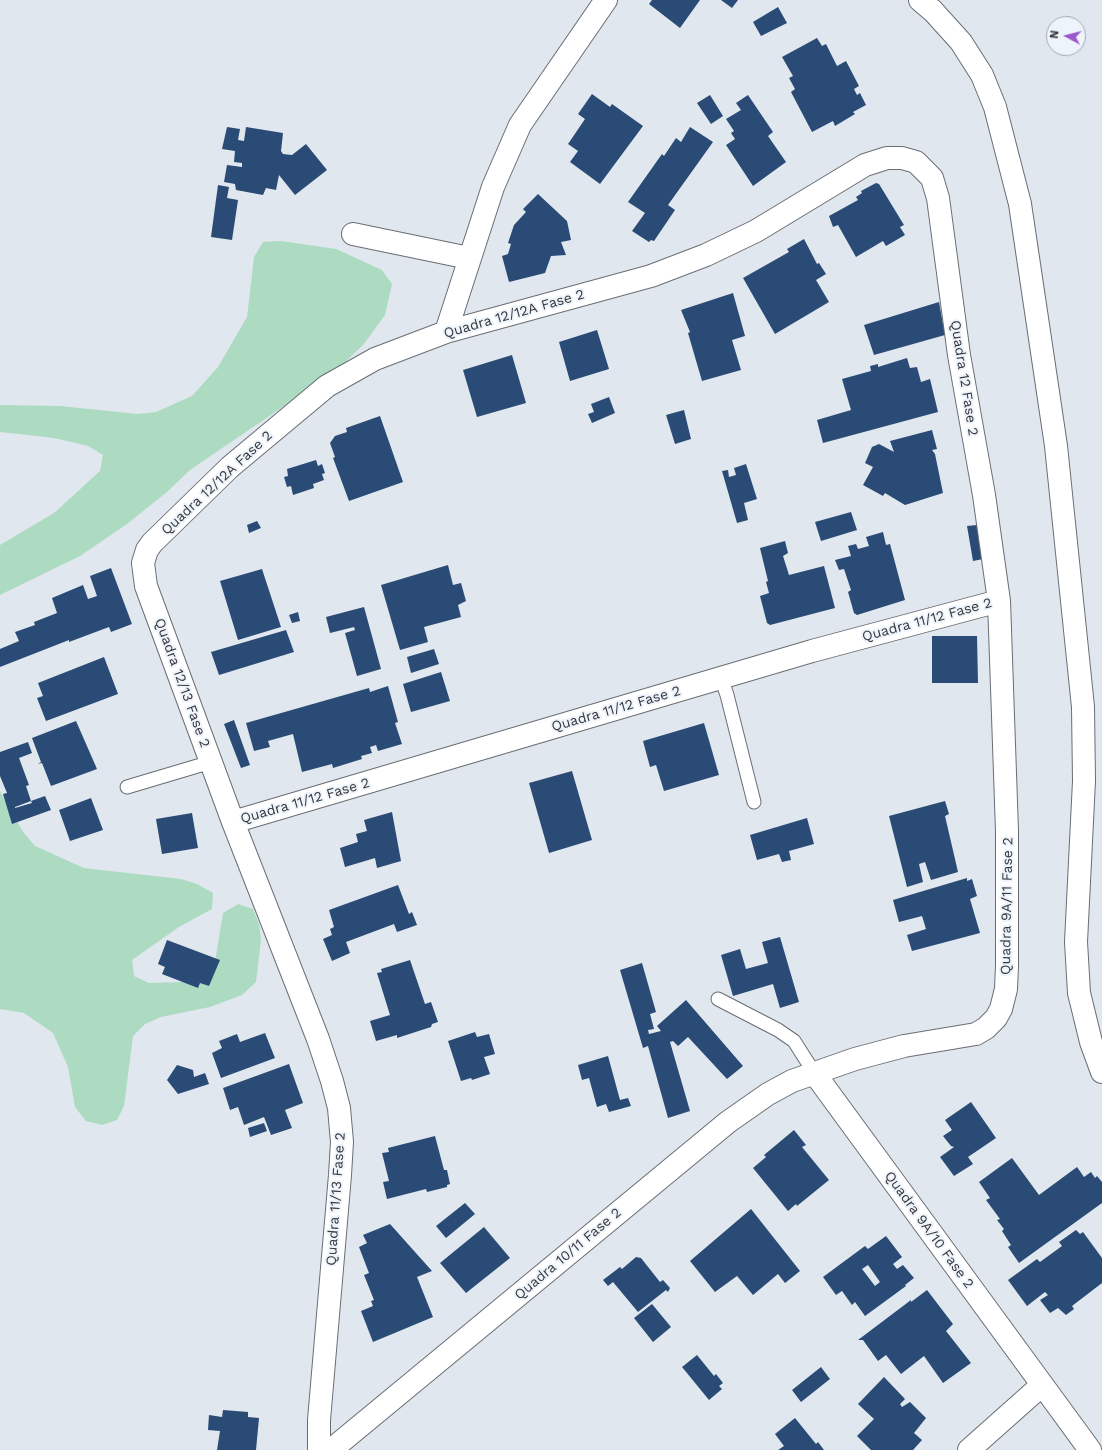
<!DOCTYPE html>
<html>
<head>
<meta charset="utf-8">
<style>
	body { margin:0 }
	#map { position:relative; width:1102px; height:1450px; overflow:hidden; background:#e1e7ee; font-family:"Work Sans",sans-serif }
	canvas { display:block }
	.north { position:absolute; left:1046px; top:16px; width:40px; height:40px; box-sizing:border-box; background:#eef4fc; border:1px solid #a4a9af; border-radius:50%; rotate:277deg; font-size:11px; font-weight:700; line-height:16px; text-align:center; color:#36383b }
	.north::after { content:''; display:block; margin:auto; width:14px; height:18px; background:#9b58cd; clip-path:polygon(50% 0,100% 100%,50% 72%,0 100%) }
</style>
</head>
<body>
<div id="map">
<canvas width="1102" height="1450"></canvas>
<div class="north">N</div>
</div>
<script>
const c = document.querySelector('canvas').getContext('2d');
c.lineJoin = 'round';
function fill(path, color) { c.fillStyle = color; c.fill(path, 'evenodd'); }
const poly = rows => new Path2D(rows.map(r => 'M' + r).join(''));
function stroke(path, color, width, dash) { c.strokeStyle = color; c.lineWidth = width; c.lineCap = dash ? 'butt' : 'round'; c.setLineDash(dash || []); c.stroke(path); }
function label(font, color, halo, rows, align = 'center') {
  c.font = font + ' "Work Sans",sans-serif'; c.lineWidth = 4; c.setLineDash([]); c.textBaseline = 'middle'; c.strokeStyle = halo; c.fillStyle = color; for (const [text, x, y, turn = 0] of rows) {
    c.save(); c.translate(x, y); c.rotate((+turn || 0) * Math.PI / 180); c.textAlign = isNaN(turn) ? turn : align; if (halo) c.strokeText(text, 0, 0); c.fillText(text, 0, 0); c.restore();
  }
}
fill(poly([
	[281,241,336,249,382,270,392,284,385,315,364,344,337,370,190,470,167,492,127,524,80,556,0,595,0,545,54,513,100,471,103,455,88,446,54,438,0,432,0,405,60,406,138,414,156,412,192,396,218,367,247,317,254,257,263,242],
	[0,791,23,832,35,846,84,868,181,879,197,884,213,893,212,909,179,927,132,960,134,976,149,983,182,982,214,968,223,913,238,904,253,909,259,924,261,940,256,982,242,995,210,1007,161,1017,145,1024,133,1036,124,1106,117,1120,102,1125,86,1121,75,1107,68,1067,53,1033,24,1013,0,1009]
]), '#addbc1');
fill(poly([
	[652,0,700,0,680,28,649,4],
	[721,0,738,0,732,8],
	[778,7,787,23,761,36,753,22],
	[817,38,822,46,826,44,837,66,846,61,859,86,854,89,857,95,860,93,866,105,853,112,855,114,835,126,833,121,812,132,791,92,795,89,789,78,793,76,782,57],
	[592,94,610,107,612,104,643,126,600,184,570,162,578,151,568,144,585,119,578,114],
	[710,95,723,116,711,124,697,103],
	[748,95,773,132,768,136,786,162,753,186,726,145,735,139,731,133,734,131,726,119,741,110,736,103],
	[227,127,240,129,238,140,244,141,246,127,283,133,281,151,283,154,292,155,306,144,327,170,295,195,279,175,276,190,266,188,263,195,236,190,235,184,224,182,227,165,242,167,242,163,234,162,235,151,222,149],
	[690,127,713,142,668,205,675,210,654,241,651,240,649,242,632,231,645,213,628,202,662,154,664,156,676,138,681,142],
	[876,183,879,184,904,225,900,227,905,235,886,246,883,241,856,257,838,225,833,227,829,216,858,200,856,197,862,193,861,191],
	[218,185,229,187,227,198,238,200,232,240,211,237],
	[538,194,567,221,571,240,561,242,566,255,551,256,545,273,509,282,502,256,508,254,511,244,508,243,514,225,526,212,523,209],
	[804,239,817,264,819,263,826,274,816,280,829,302,775,334,743,278,789,252,787,249],
	[733,293,745,336,732,340,741,370,702,381,688,333,690,332,681,310],
	[939,302,945,335,874,355,864,325],
	[597,330,609,369,570,381,559,342],
	[512,355,526,403,477,417,463,370],
	[907,358,910,368,917,367,921,382,930,379,938,412,823,443,817,420,851,410,842,379,871,371,870,366,878,364,878,367],
	[609,397,615,413,592,423,588,414,594,412,591,404],
	[684,410,691,439,675,444,666,415],
	[380,416,403,482,349,501,333,458,335,457,330,443,335,436,347,432,346,428],
	[932,430,937,449,932,450,935,454,943,493,905,505,885,493,883,496,863,485,873,467,865,463,872,447,879,444,894,452,890,441],
	[316,460,318,466,322,464,325,473,322,474,324,480,313,484,314,488,293,495,291,486,287,487,284,477,288,476,287,469],
	[746,464,757,499,744,503,748,520,737,523,722,471,728,470,729,477,736,475,734,468],
	[851,512,857,530,821,541,815,522],
	[257,521,261,528,249,533,247,525],
	[977,525,983,559,973,561,967,526],
	[883,532,886,545,890,544,905,600,857,615,854,613,848,592,851,590,844,569,839,570,835,560,851,556,848,546,856,544,858,549,869,546,866,537],
	[785,541,788,553,783,556,789,575,824,566,835,608,770,625,767,623,760,596,769,593,766,582,768,581,760,548],
	[448,565,453,585,461,583,466,601,458,605,461,617,424,627,428,642,400,650,381,585],
	[111,568,132,624,111,632,109,627,69,642,69,640,0,667,0,649,19,641,15,632,35,625,34,622,57,613,52,598,83,585,88,599,97,596,90,576],
	[262,569,281,627,238,640,220,581],
	[364,607,381,669,357,676,345,633,355,630,354,627,330,633,326,617],
	[298,612,300,621,292,623,289,615],
	[286,630,294,652,219,675,211,652],
	[932,636,977,636,978,683,932,683],
	[434,649,439,664,411,673,407,657],
	[104,657,118,694,46,721,37,698,43,696,38,683],
	[441,672,450,701,411,712,403,684],
	[388,686,398,722,395,723,402,744,378,751,376,745,370,747,372,753,361,756,362,759,333,768,332,764,302,772,293,734,268,741,270,747,254,751,246,723,369,688,370,692],
	[234,720,250,765,241,768,224,724],
	[76,721,97,769,51,786,42,763,38,764,41,762,32,738],
	[704,723,719,775,664,791,656,765,650,767,643,741],
	[28,742,32,753,19,758,29,785,26,786,31,801,45,796,51,810,12,824,3,794,7,793,0,776,0,752],
	[31,801,32,803,15,808,15,807],
	[572,771,592,840,549,853,529,783],
	[91,798,103,830,70,841,59,810],
	[945,801,949,814,945,816,958,872,931,880,925,862,919,864,923,882,907,887,889,816],
	[392,812,401,861,377,868,375,858,345,867,340,848,358,842,356,834,367,831,364,820],
	[192,813,198,848,162,854,156,819],
	[807,818,814,844,789,851,791,860,782,862,779,854,757,860,750,835],
	[967,878,967,881,972,879,977,896,970,899,980,933,912,951,907,935,926,929,922,916,899,922,893,900],
	[398,885,409,914,412,912,417,925,397,932,394,924,346,942,350,953,332,961,323,939,332,935,330,929,334,927,329,910],
	[780,937,799,1002,780,1008,773,984,733,996,721,955,740,949,746,969,768,963,762,942],
	[167,940,220,960,209,986,200,983,198,988,162,974,165,967,158,964],
	[410,960,425,1004,431,1002,438,1022,432,1024,431,1027,397,1038,397,1035,376,1041,370,1021,390,1015,377,973,382,972,381,969],
	[642,963,656,1012,650,1014,654,1029,648,1030,649,1034,661,1031,657,1026,686,1000,743,1066,727,1079,688,1037,678,1046,673,1041,670,1042,690,1111,668,1118,648,1046,643,1048,620,970],
	[475,1032,477,1037,489,1034,495,1054,484,1057,490,1074,472,1080,471,1078,461,1081,448,1041],
	[265,1033,275,1058,221,1078,212,1053,222,1048,219,1041,237,1034,240,1042],
	[608,1056,620,1100,628,1098,631,1106,609,1112,606,1104,597,1107,589,1078,582,1080,578,1065],
	[289,1064,303,1103,285,1110,292,1128,271,1135,264,1117,244,1125,238,1107,230,1110,223,1088],
	[177,1065,193,1070,194,1077,205,1073,209,1084,178,1094,167,1080],
	[971,1102,996,1138,968,1157,973,1164,954,1176,940,1157,954,1147,951,1146,943,1136,952,1130,945,1120],
	[264,1123,267,1131,250,1137,248,1128],
	[794,1130,806,1145,802,1147,829,1180,797,1206,796,1204,788,1211,753,1168,766,1157,764,1155],
	[435,1136,444,1170,447,1170,450,1184,447,1185,447,1187,427,1192,426,1189,387,1199,383,1182,389,1181,382,1153,389,1152,388,1148],
	[1012,1158,1039,1195,1077,1167,1084,1177,1091,1172,1095,1178,1097,1176,1102,1182,1102,1203,1019,1263,1008,1247,1011,1245,1002,1231,1004,1229,997,1220,1000,1219,986,1200,990,1198,979,1182],
	[465,1203,475,1214,446,1238,436,1226],
	[751,1209,800,1271,785,1283,778,1274,753,1295,737,1276,715,1292,690,1261],
	[390,1224,432,1271,417,1277,433,1317,373,1342,361,1311,373,1306,371,1301,374,1300,364,1275,369,1273,359,1247,367,1243,363,1235],
	[484,1227,510,1258,466,1293,440,1263],
	[1076,1230,1080,1234,1083,1232,1102,1258,1102,1283,1072,1306,1074,1309,1066,1315,1058,1308,1050,1313,1040,1300,1048,1295,1045,1292,1027,1306,1008,1280,1037,1259,1040,1262,1062,1246,1059,1242],
	[886,1236,902,1257,893,1264,897,1269,903,1265,914,1278,905,1285,906,1286,865,1316,855,1302,852,1305,842,1291,836,1295,823,1277,865,1246,868,1249],
	[868,1265,880,1282,875,1286,862,1269],
	[636,1257,641,1258,660,1282,663,1280,670,1288,668,1292,666,1290,638,1312,613,1282,608,1286,603,1280,620,1267,622,1269],
	[927,1290,953,1324,946,1331,971,1363,943,1383,924,1356,901,1374,886,1355,878,1361,863,1340,858,1340,911,1300,911,1302],
	[652,1304,671,1327,653,1342,634,1318],
	[697,1355,714,1376,716,1374,723,1383,719,1386,722,1389,709,1400,682,1367],
	[821,1367,830,1379,801,1402,792,1390],
	[884,1377,905,1399,900,1404,902,1407,910,1402,926,1418,914,1433,922,1440,913,1450,871,1450,857,1436,874,1419,858,1404],
	[223,1410,248,1412,248,1417,259,1418,256,1450,217,1450,220,1431,208,1430,209,1415,222,1417],
	[795,1418,816,1444,818,1442,824,1450,778,1450,784,1446,775,1434]
]), '#294b75');
const service = poly([
	[721,678,727,695,754,802],
	[127,787,211,762],
	[718,999,778,1030,794,1041,815,1074]
]);
const minor = poly([
	[920,0,933,11,961,42,982,75,995,107,1020,204,1056,446,1083,707,1084,781,1076,942,1079,993,1091,1042,1102,1072],
	[353,234,469,258],
	[446,332,493,187,520,125,606,0],
	[233,822,812,651,999,601],
	[815,1074,1090,1450],
	[319,1450,319,1420,340,1175,342,1142,339,1108,332,1081,318,1039,233,822,146,586,143,563,147,550,152,543,230,467,327,386,375,359,446,332,651,276,706,255,756,231,865,165,887,158,902,158,916,162,932,178,938,198,959,355,984,495,999,601,1007,831,1007,966,1006,989,1001,1009,996,1018,986,1028,976,1034,904,1046,855,1059,792,1081,768,1094,728,1122,331,1450],
	[969,1450,1042,1385]
]);
stroke(service, '#696e75', 15);
stroke(minor, '#696e75', 24);
stroke(service, '#fff', 13);
stroke(minor, '#fff', 22);
label('14px', '#36383b', '#eef4fc', [
	["Quadra 12/12A Fase 2",514,314,-16],
	["Quadra 12 Fase 2",964,378,81],
	["Quadra 12/12A Fase 2",217,483,-43],
	["Quadra 11/12 Fase 2",927,620,-15],
	["Quadra 12/13 Fase 2",182,683,70],
	["Quadra 11/12 Fase 2",616,709,-16],
	["Quadra 11/12 Fase 2",305,801,-16],
	["Quadra 9A/11 Fase 2",1007,906,-89],
	["Quadra 11/13 Fase 2",336,1199,-86],
	["Quadra 9A/10 Fase 2",929,1230,54],
	["Quadra 10/11 Fase 2",568,1254,-40]
]);
</script>
</body>
</html>
